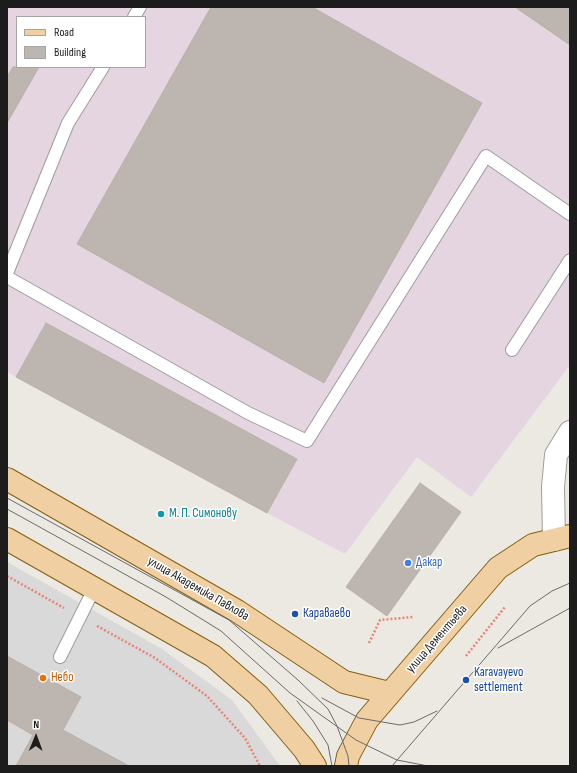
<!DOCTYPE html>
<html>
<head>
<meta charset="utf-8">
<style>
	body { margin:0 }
	#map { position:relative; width:577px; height:773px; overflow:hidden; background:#ece9e2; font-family:"Sofia Sans Condensed",sans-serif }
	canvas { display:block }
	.frame { position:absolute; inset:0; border:8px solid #1c1c1c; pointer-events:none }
	.legend { position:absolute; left:16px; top:16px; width:130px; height:52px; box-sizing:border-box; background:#fff; border:1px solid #a4a4a4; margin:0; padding:5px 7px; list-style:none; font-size:12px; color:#1c1c1c }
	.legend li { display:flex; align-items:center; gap:8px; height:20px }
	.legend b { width:20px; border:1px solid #a4a4a4 }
	.north { position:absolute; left:16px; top:717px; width:40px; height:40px; -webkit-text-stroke:3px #fff; paint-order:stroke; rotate:1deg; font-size:11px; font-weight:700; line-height:16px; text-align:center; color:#1c1c1c }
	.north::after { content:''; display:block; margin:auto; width:14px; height:18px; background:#1c1c1c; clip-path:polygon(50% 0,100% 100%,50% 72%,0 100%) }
</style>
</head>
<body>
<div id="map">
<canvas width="577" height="773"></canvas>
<div class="frame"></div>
<ul class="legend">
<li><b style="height:5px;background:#f0d0a3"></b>Road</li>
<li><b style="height:11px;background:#bcb5b0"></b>Building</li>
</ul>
<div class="north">N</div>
</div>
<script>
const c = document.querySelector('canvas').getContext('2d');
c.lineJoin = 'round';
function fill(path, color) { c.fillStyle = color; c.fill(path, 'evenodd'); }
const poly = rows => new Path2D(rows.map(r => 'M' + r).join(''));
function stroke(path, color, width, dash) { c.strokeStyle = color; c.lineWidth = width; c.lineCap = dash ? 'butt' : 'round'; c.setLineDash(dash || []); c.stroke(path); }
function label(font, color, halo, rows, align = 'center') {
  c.font = font + ' "Sofia Sans Condensed",sans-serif'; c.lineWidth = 3; c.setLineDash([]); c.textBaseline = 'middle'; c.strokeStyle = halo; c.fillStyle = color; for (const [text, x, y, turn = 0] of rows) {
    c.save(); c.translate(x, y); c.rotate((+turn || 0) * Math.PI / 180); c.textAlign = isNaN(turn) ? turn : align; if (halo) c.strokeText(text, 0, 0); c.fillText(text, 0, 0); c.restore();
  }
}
fill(poly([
	[7,562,162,649,232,700,280,766,7,766]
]), '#dad9d9');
fill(poly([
	[7,7,570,7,570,365,471,497,417,457,345,554,267,513,297,459,46,323,16,377,7,372],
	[17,17,145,17,145,67,17,67]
]), '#e4d5e1');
const building = poly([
	[211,7,312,7,482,103,324,383,77,244,211,7],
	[515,7,570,7,570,45,515,7],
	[13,67,39,67,7,123,7,77,13,67],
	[46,323,297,459,267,513,16,377,46,323],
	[420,483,461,512,387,616,346,587,420,483],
	[7,656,81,697,63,730,129,766,16,766,33,735,7,720,7,656]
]);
fill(building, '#bcb5b0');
stroke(building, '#bcb0a7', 1);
const service = poly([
	[134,17,140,7],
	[7,273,68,123,103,67],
	[7,277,248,413,307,441,486,156,570,214],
	[512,350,570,260],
	[60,657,94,589]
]);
const minor = poly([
	[554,540,553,487,556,455,570,432]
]);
const primary = poly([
	[7,479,237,611,344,682,389,693],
	[7,539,213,656,258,695,304,749,315,766],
	[346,766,348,756,367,720,498,568,533,545,570,536]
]);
stroke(service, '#9d9d9d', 14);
stroke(minor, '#9d9d9d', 24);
stroke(primary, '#825f11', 24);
stroke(poly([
	[7,576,64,608],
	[97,626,155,658,207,696,245,738,260,766],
	[369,643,380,620,413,617],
	[466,656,505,607]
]), '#e88577', 2.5, [2, 2]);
stroke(service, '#fff', 12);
stroke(minor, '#fff', 22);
stroke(primary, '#f0d0a3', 22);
stroke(poly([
	[7,498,229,620,298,680,328,709,337,726,348,756,349,766],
	[7,509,166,597,221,631,290,693,356,740,397,760,428,766],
	[498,648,570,608],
	[322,698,359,718,400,725,414,722,437,711],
	[297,701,313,721,328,745,332,766],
	[392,766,530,606,552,591,570,583]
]), '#6a6a6a', 1);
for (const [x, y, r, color] of [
	[161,514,4,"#0f9aa8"],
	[408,563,4,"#3f7fe0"],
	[295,614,4,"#1a4fb4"],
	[43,678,4,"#e8710a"],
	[466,680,4,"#1a4fb4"]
]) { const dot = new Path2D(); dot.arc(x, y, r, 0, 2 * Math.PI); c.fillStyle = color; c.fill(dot); stroke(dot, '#fff', 1.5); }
label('13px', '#0d838f', '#fff', [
	["М. П. Симонову",169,514]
], 'left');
label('13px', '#366cbe', '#fff', [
	["Дакар",416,563]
], 'left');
label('13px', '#1c1c1c', '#fff', [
	["улица Академика Павлова",198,589,30],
	["улица Дементьева",437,639,-49]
]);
label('13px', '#164399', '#fff', [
	["Караваево",303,614],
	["Karavayevo",474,673],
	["settlement",474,688]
], 'left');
label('13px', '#c56008', '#fff', [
	["Небо",51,678]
], 'left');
</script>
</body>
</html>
